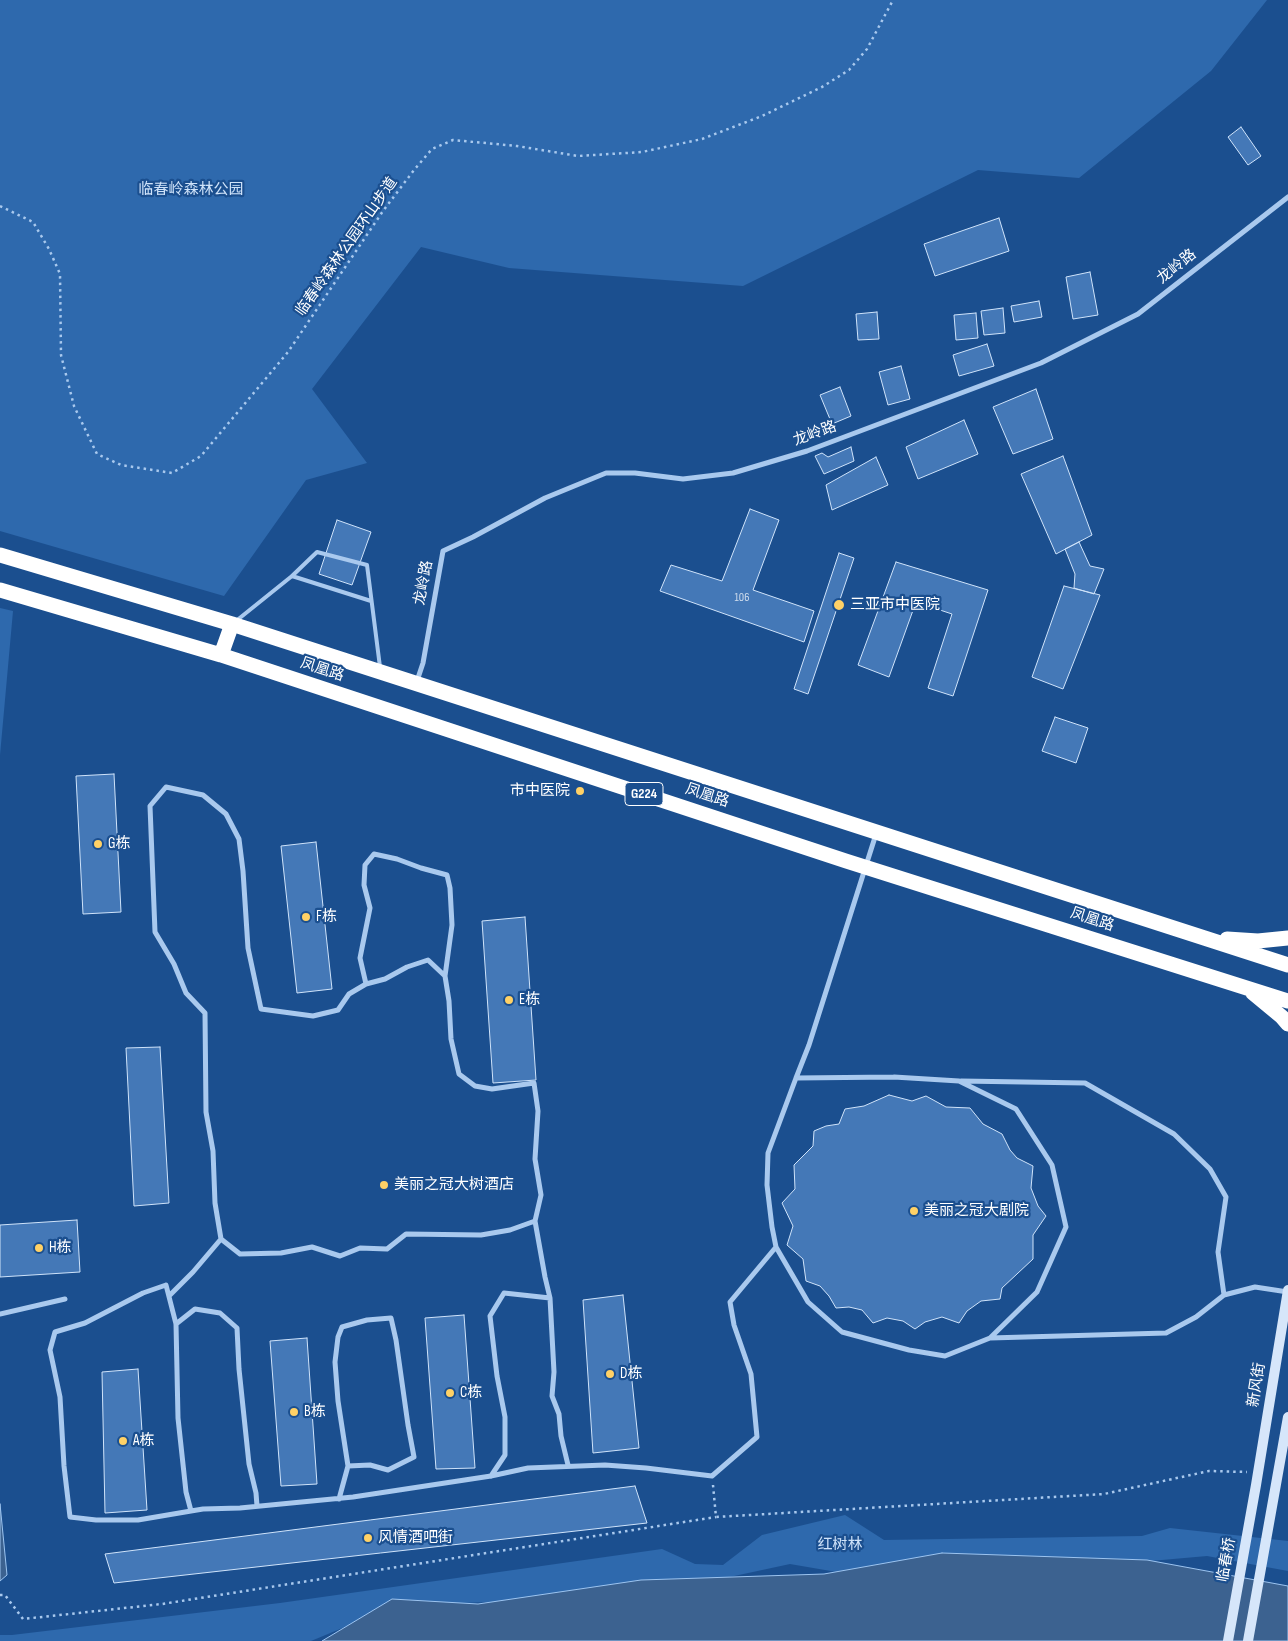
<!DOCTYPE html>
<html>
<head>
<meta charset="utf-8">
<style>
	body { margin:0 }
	canvas { display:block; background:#1b4f8f }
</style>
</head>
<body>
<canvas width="1288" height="1641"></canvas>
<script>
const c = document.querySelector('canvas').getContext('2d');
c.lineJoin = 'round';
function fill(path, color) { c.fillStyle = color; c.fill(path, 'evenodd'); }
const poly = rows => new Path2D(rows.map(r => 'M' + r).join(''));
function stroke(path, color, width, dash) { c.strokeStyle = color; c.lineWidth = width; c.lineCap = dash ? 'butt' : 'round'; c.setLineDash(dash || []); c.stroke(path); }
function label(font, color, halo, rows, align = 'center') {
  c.font = font + ' "Sofia Sans Condensed","Noto Sans SC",sans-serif'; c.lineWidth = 4.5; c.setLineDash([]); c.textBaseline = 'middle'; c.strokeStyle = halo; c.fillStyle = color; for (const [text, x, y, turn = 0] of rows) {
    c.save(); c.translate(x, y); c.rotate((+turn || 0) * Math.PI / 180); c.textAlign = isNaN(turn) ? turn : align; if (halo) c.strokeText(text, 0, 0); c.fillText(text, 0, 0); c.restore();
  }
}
fill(poly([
	[0,0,1267,0,1211,71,1079,178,978,170,743,286,509,268,421,247,312,389,367,463,306,480,224,596,0,531],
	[0,608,13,611,0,755],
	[845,1515,884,1540,1142,1536,1170,1528,1288,1541,1288,1571,1207,1556,1105,1565,860,1576,790,1564,683,1587,552,1600,398,1605,311,1641,0,1641,0,1635,12,1635,280,1603,662,1549,695,1564,723,1565,762,1535]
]), '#2e69ad');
const water = poly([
	[0,1504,7,1575,0,1581,0,1504],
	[942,1553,1147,1560,1288,1586,1288,1641,322,1641,392,1599,478,1604,641,1580,824,1574,942,1553]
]);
fill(water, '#3c6290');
stroke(water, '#9cc4f0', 1);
const building = poly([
	[1241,127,1261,156,1248,165,1228,137,1241,127],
	[999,218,1009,251,935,276,924,244,999,218],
	[1090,272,1098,315,1073,319,1066,277,1090,272],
	[1039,301,1042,317,1014,322,1011,306,1039,301],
	[1003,308,1005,333,984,335,981,311,1003,308],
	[877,312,879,339,858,340,856,314,877,312],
	[976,313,978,338,956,340,954,315,976,313],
	[987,344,994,366,959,376,953,355,987,344],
	[901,366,910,399,888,405,879,372,901,366],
	[840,387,851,416,832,424,820,395,840,387],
	[1036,389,1053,439,1013,454,993,407,1036,389],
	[964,420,978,454,918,479,906,447,964,420],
	[851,447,854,461,824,474,815,456,822,453,828,457,851,447],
	[1063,456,1092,535,1056,554,1021,474,1063,456],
	[876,457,888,485,832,510,826,485,876,457],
	[750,509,779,520,753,590,814,611,804,642,660,591,671,565,722,581,750,509],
	[337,520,371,532,352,585,319,574,337,520],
	[1079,542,1090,566,1104,569,1094,594,1074,588,1075,574,1065,549,1079,542],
	[839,553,854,558,808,694,794,689,839,553],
	[896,562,988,590,953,696,928,688,952,614,916,602,889,677,858,665,896,562],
	[1064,586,1100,595,1063,689,1032,677,1064,586],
	[1055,717,1088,728,1076,763,1042,751,1055,717],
	[114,774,121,912,83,914,76,776,114,774],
	[316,842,332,989,297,993,281,846,316,842],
	[525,917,536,1080,493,1083,482,921,525,917],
	[160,1047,169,1203,134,1206,126,1048,160,1047],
	[889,1095,912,1101,926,1096,946,1107,970,1108,983,1124,1002,1134,1010,1150,1017,1158,1033,1166,1031,1188,1038,1206,1046,1216,1033,1235,1033,1259,1002,1288,1000,1299,981,1301,967,1311,959,1323,942,1317,925,1322,915,1329,903,1321,887,1318,873,1323,862,1310,849,1307,836,1308,829,1296,820,1286,806,1281,803,1259,787,1245,793,1226,782,1203,795,1189,794,1165,813,1146,814,1131,826,1126,839,1124,845,1109,864,1106,889,1095],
	[77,1220,80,1272,0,1277,0,1225,77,1220],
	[623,1295,639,1448,593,1453,583,1300,623,1295],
	[464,1315,475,1468,436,1469,425,1318,464,1315],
	[307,1338,317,1484,281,1486,270,1341,307,1338],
	[138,1369,147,1510,105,1513,102,1372,138,1369],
	[635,1486,647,1523,114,1583,105,1554,635,1486]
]);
fill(building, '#4478b7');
stroke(building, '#cfe3fa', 1);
stroke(poly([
	[0,206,33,222,49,249,60,274,61,355,74,406,97,454,121,465,172,473,201,456,288,352,383,211,414,170,432,149,453,140,517,146,578,156,642,152,702,139,762,116,822,87,849,70,867,49,893,0],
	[713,1485,716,1517,1104,1494,1209,1471,1247,1472],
	[0,1595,5,1595,23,1619,162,1604,716,1517]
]), '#a9c9ee', 2.5, [2.5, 4]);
stroke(poly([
	[292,576,371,601],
	[236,621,292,576,317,552,367,565,380,667]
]), '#a9c9ee', 4);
stroke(poly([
	[417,681,423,663,443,551,473,537,545,498,606,473,635,473,683,479,733,473,807,451,1041,363,1138,314,1288,197],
	[366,984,360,958,370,908,364,885,365,865,374,854,397,859,421,868,447,875,450,888,452,925,445,976],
	[894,1077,959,1081,1016,1109,1052,1165,1066,1227,1037,1292,990,1338,945,1356,909,1350,842,1332,808,1302,776,1247,772,1227,767,1185,768,1153,796,1078,894,1077],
	[796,1078,809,1045,876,834],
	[961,1081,1085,1083,1174,1134,1210,1169,1226,1197,1218,1252,1224,1295],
	[221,1239,215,1203,213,1151,206,1112,205,1013,186,993,174,964,155,932,150,806,166,787,203,795,226,814,239,839,243,871,248,948,261,1009,313,1016,338,1010,349,994,366,984,385,979,407,967,428,960,445,976,449,1001,451,1039,459,1074,475,1086,492,1089,534,1083,538,1111,535,1159,541,1195,535,1221],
	[169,1296,193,1272,221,1239,240,1254,281,1253,312,1247,340,1256,360,1248,387,1249,406,1234,481,1235,510,1230,535,1221,545,1277,550,1298,554,1372,552,1396,559,1414,561,1436,568,1465],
	[0,1314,65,1299],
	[176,1324,195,1309,220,1313,237,1328,239,1369,249,1464,256,1493,257,1506],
	[990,1338,1166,1333,1196,1317,1224,1295,1255,1287,1288,1292],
	[491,1476,505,1455,505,1417,497,1376,490,1316,504,1293,550,1298],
	[339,1499,348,1466,338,1401,335,1362,338,1337,342,1327,367,1320,391,1318,396,1340,408,1425,414,1457,388,1470,370,1465,348,1466],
	[191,1511,186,1492,178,1418,176,1324,166,1285,143,1293,85,1323,55,1332,50,1350,60,1397,64,1466,70,1517,96,1520,138,1520,191,1511,203,1509,240,1508,353,1497,491,1476,528,1468,605,1465,646,1468,712,1476,757,1437,751,1374,734,1325,730,1302,776,1247]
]), '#a9c9ee', 5);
stroke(poly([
	[1228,1641,1256,1485,1288,1290],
	[1248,1641,1288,1417]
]), '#d6e6fa', 10);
stroke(poly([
	[0,555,232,624,1288,965],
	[0,590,221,655,846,861,1288,1001],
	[221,655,232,624],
	[1227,939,1258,941,1288,938],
	[1253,993,1282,1017,1288,1024]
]), '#fff', 15);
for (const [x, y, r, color] of [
	[839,605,6,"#ffd166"],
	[580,791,5,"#ffd166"],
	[98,844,5,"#ffd166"],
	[306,917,5,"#ffd166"],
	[509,1000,5,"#ffd166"],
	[384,1185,5,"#ffd166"],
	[914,1211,5,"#ffd166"],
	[39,1248,5,"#ffd166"],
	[610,1374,5,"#ffd166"],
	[450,1393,5,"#ffd166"],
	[294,1412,5,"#ffd166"],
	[123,1441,5,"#ffd166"],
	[368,1538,5,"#ffd166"]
]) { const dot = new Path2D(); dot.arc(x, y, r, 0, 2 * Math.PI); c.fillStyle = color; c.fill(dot); stroke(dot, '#1b4f8f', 2); }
label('12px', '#d0dded', null, [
	["106",742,598]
]);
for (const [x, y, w] of [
	[644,794,38]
]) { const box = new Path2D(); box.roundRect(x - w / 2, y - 11.5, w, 23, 4); c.fillStyle = '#1b4f8f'; c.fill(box); stroke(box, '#fff', 1); }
label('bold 14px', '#fff', null, [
	["G224",644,794]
]);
label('15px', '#cfe3fa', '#1b4f8f', [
	["临春岭森林公园",191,190],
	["红树林",840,1545]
]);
label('15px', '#fff', '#1b4f8f', [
	["临春岭森林公园环山步道",347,247,-55],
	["龙岭路",1177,267,-39],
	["龙岭路",815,434,-20],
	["龙岭路",424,583,-79],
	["凤凰路",322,670,18],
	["凤凰路",707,796,18],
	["凤凰路",1092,920,18],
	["新风街",1257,1385,-81],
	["临春桥",1227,1560,-80]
]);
label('15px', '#fff', '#1b4f8f', [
	["三亚市中医院",850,605],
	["市中医院",570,791,"right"],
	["G栋",108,844],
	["F栋",316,917],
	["E栋",519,1000],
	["美丽之冠大树酒店",394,1185],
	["美丽之冠大剧院",924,1211],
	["H栋",49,1248],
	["D栋",620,1374],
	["C栋",460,1393],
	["B栋",304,1412],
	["A栋",133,1441],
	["风情酒吧街",378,1538]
], 'left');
</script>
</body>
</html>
